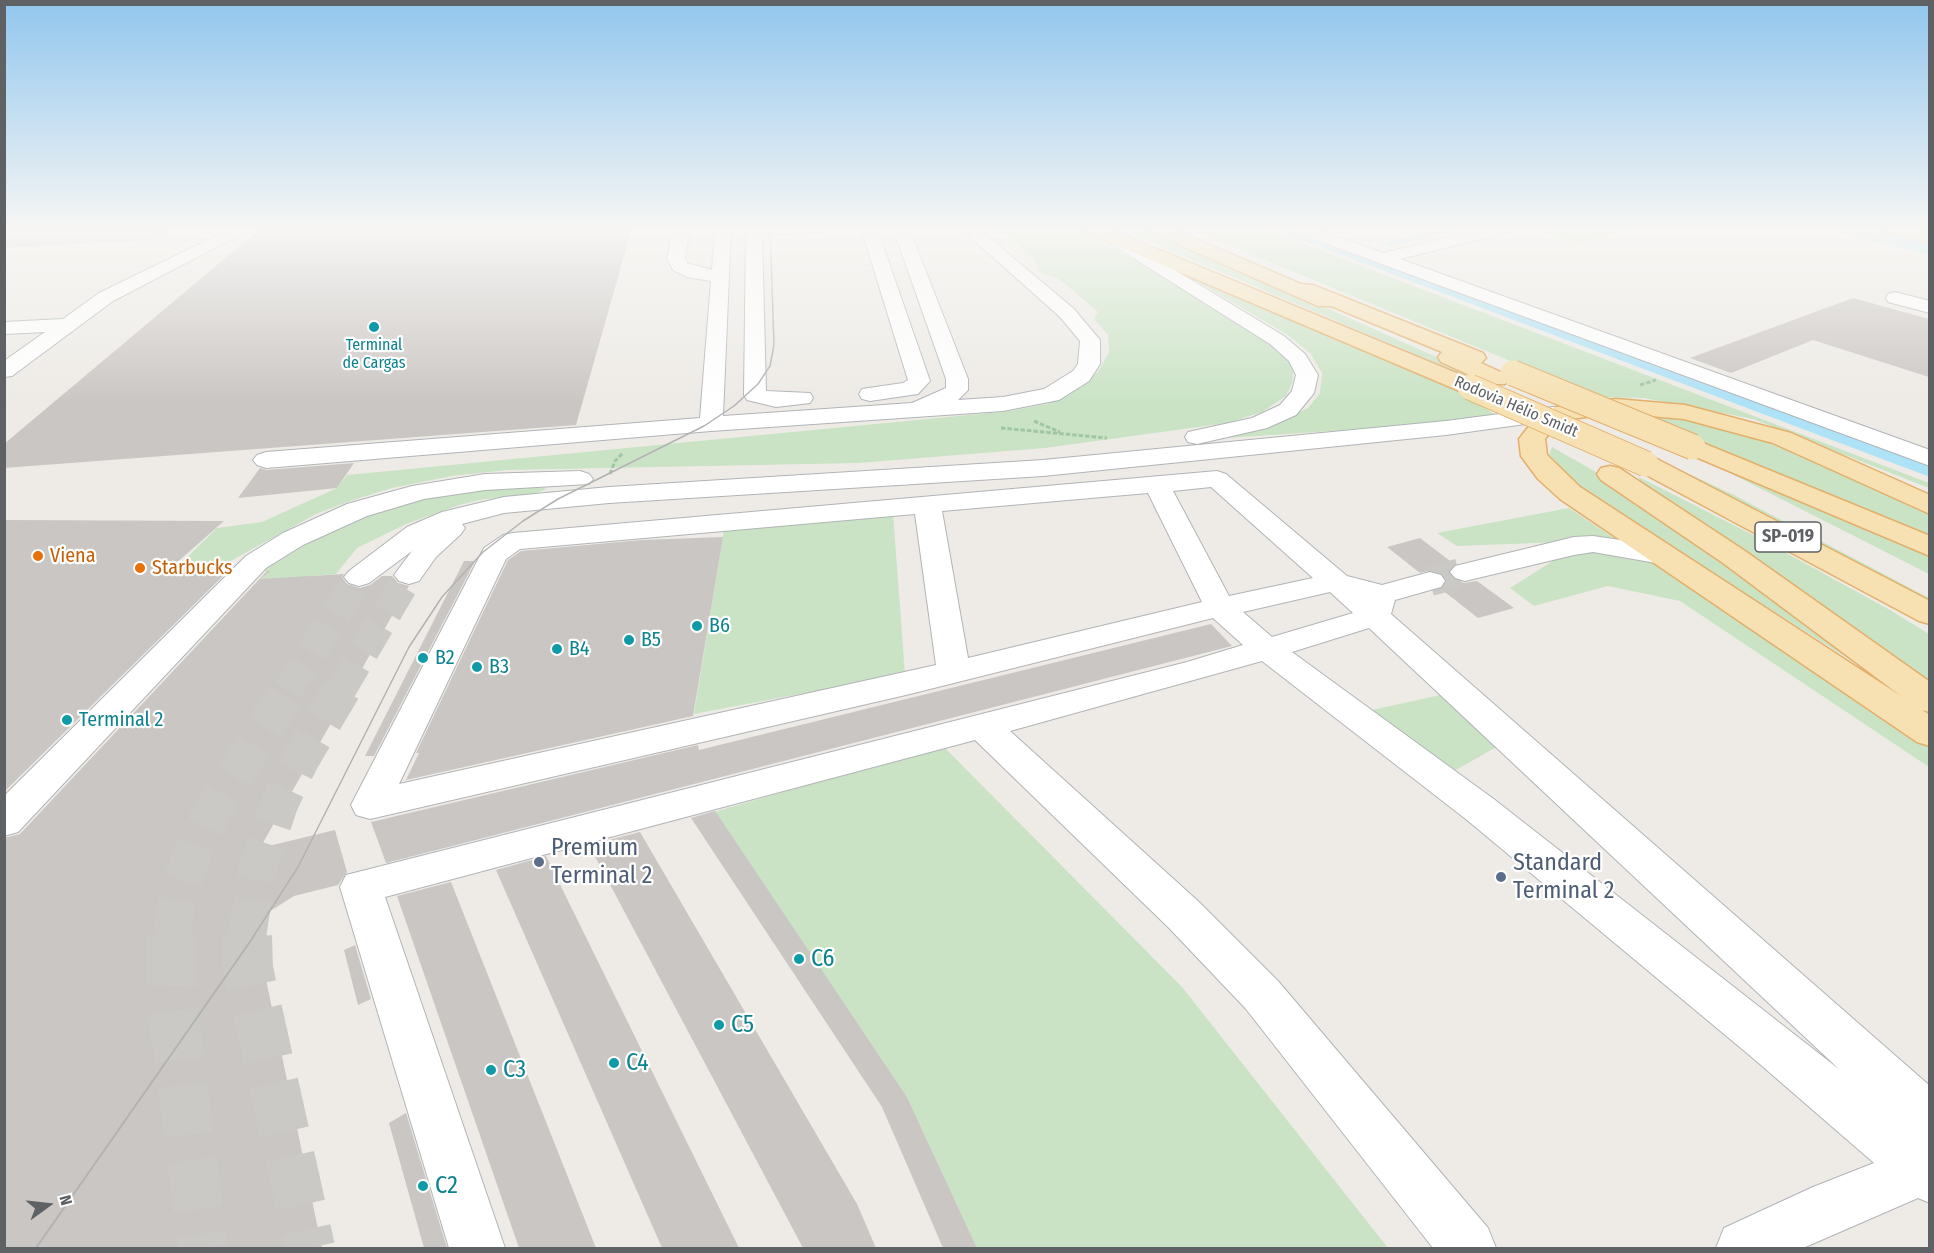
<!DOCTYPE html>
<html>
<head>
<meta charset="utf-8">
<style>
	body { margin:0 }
	#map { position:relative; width:1934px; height:1253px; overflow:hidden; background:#eeebe6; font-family:"Fira Sans Condensed",sans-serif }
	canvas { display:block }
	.frame { position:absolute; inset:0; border:6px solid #5e6265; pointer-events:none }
	.north { position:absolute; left:18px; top:1175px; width:60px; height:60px; -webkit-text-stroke:4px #fff; paint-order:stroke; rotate:75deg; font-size:16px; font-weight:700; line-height:24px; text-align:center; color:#5e6265 }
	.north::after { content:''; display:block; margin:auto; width:21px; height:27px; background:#5e6265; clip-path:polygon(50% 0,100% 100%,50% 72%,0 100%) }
</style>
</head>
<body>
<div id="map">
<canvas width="1934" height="1253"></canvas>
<div class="frame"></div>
<div class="north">N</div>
</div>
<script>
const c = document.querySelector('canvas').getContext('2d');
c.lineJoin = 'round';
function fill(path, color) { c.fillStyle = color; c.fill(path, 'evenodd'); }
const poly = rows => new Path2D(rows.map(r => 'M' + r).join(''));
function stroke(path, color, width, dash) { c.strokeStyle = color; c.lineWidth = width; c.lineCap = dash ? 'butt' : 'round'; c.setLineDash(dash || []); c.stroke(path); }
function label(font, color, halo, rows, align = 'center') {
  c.font = font + ' "Fira Sans Condensed",sans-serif'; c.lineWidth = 4.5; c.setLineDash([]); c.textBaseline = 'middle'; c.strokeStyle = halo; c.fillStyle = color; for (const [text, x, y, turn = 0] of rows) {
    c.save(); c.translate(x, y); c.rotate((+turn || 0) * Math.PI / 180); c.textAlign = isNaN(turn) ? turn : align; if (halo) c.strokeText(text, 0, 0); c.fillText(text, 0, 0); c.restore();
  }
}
fill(poly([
	[984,228,1075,228,1131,258,1259,334,1281,352,1294,368,1292,383,1286,396,1262,412,1227,423,1045,448,858,463,507,470,452,476,392,488,350,501,316,514,227,563,194,573,171,573,217,528,262,522,337,488,347,475,1010,411,1047,404,1084,385,1100,369,1109,352,1108,335,1094,319,1098,312,1059,279,1040,273,1033,258,1008,236],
	[1117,228,1148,228,1490,381,1483,383],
	[1187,228,1262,228,1929,483,1929,488,1753,419,1644,398,1598,397],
	[1551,228,1629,228,1632,229,1580,244,1539,231],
	[1197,276,1460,391,1497,416,1450,423,1212,439,1265,429,1308,408,1320,393,1322,373,1311,354,1288,335,1191,278],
	[1650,411,1763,435,1929,511,1929,535,1637,415],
	[1552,447,1603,476,1923,706,1587,493,1549,455],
	[1659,460,1734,495,1929,598,1929,606,1653,461],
	[1727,470,1929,552,1929,574,1730,473],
	[1639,477,1759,538,1890,610,1929,634,1929,693,1641,486],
	[535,486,547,489,533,494,484,499,459,505,406,524,357,548,336,574,311,576,308,583,254,587,269,571,262,571,276,559,360,519,423,499,457,493],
	[1569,508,1617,540,1457,546,1437,533],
	[893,514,905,674,694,714,724,530],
	[1584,549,1633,554,1662,566,1929,742,1929,767,1680,601,1608,586,1534,606,1510,588,1564,554],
	[1445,694,1500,745,1449,774,1363,712],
	[943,746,1182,987,1388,1248,977,1248,907,1097,714,812]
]), '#cae3c5');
stroke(poly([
	[1388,244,1457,228]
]), '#aee2f6', 4.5);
fill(poly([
	[1275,228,1297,228,1930,462,1930,477,1278,231,1275,228]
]), '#aee2f6');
fill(poly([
	[1842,228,1887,228,1930,239,1930,255,1846,234,1842,228]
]), '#aee2f6');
fill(poly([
	[4,228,172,228,166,236,152,240,4,248,4,228]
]), '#d0cfcc');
fill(poly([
	[261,228,632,228,576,425,4,468,4,444],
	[1853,298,1929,319,1929,377,1813,340,1731,373,1690,358],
	[354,463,337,488,238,498,260,468,266,470],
	[4,520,224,521,165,573,227,572,4,792],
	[723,537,693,716,406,780,419,753,416,753,508,560,521,551,642,540],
	[1420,538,1454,564,1448,572,1453,579,1464,583,1477,581,1514,608,1478,618,1441,589,1447,582,1443,574,1431,570,1420,573,1387,547],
	[464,561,475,561,374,756,365,756],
	[267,571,270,571,261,579,344,574,342,577,347,584,360,588,370,585,382,576,392,576,398,583,409,586,260,848,335,830,347,872,338,885,294,896,264,915,258,941,322,1248,4,1248,4,838,20,834],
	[1211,624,1232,646,386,863,371,822,698,745,699,750],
	[715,811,907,1097,977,1248,943,1248,882,1107,691,818],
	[640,832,857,1204,876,1248,803,1248,589,845],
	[546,856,739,1248,662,1248,496,870],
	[451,882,596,1248,519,1248,397,896],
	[355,945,371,999,358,1005,344,950],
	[406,1113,447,1248,424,1248,389,1123]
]), '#cac6c3');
stroke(poly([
	[1430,581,1465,572],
	[288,690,359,577],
	[341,690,409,575]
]), '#cac9c6', 30, [30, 15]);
stroke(poly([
	[172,937,178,892,196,844,210,816,289,689],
	[247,937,257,871,279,804,300,760,342,689]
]), '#cac9c6', 38, [38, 20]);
stroke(poly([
	[172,936,171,996,203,1248],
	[247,936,248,969,310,1248]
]), '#cac9c6', 50, [50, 25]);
const minor = poly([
	[232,228,253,228,113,301,12,376,4,377,4,361,45,332,4,334,4,322,63,319,99,293,232,228],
	[674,228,690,228,685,258,687,263,712,270,715,228,731,228,723,416,912,403,946,388,946,379,893,228,909,228,968,379,968,390,958,400,1003,397,1044,389,1073,371,1078,364,1080,341,1060,317,960,228,978,228,1074,309,1100,340,1100,364,1089,381,1059,400,1003,411,711,431,266,468,257,465,253,460,257,455,266,452,700,418,711,281,687,277,673,270,667,258,674,228],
	[746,228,824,228,816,233,762,235,766,391,810,393,813,398,810,403,776,407,747,400,744,395,746,228],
	[861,228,877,228,930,381,918,394,870,401,862,399,859,394,862,389,903,383,908,380,861,228],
	[1290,228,1313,228,1383,253,1488,228,1516,228,1514,231,1400,259,1930,450,1930,466,1292,231,1290,228],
	[1117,235,1284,336,1305,354,1318,375,1314,393,1296,415,1267,428,1197,444,1188,442,1185,437,1188,432,1252,418,1280,405,1292,391,1296,375,1289,361,1270,344,1111,244,1109,240,1117,235],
	[1895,292,1930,301,1930,313,1888,302,1886,298,1888,294,1895,292],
	[1553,407,1561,409,1565,414,1561,419,1446,435,1043,476,609,503,504,513,462,524,465,528,461,534,436,557,419,581,409,584,399,581,394,575,412,551,369,583,359,586,349,583,344,577,349,571,407,527,442,512,504,497,609,487,1043,460,1446,421,1553,407],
	[580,471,589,474,593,479,589,484,485,490,424,499,367,516,303,545,266,568,18,832,4,836,4,796,246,556,283,533,347,504,412,486,485,474,580,471],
	[1217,471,1226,474,1347,576,1382,585,1430,572,1441,575,1445,581,1441,587,1395,600,1391,614,1930,1086,1930,1203,1918,1198,1803,1248,1716,1248,1724,1228,1813,1187,1874,1163,1754,1059,1467,820,1262,661,1010,731,1199,902,1278,981,1488,1228,1496,1248,1433,1248,1246,1009,1169,928,975,740,385,897,505,1248,449,1248,340,887,346,875,1187,662,1243,645,1213,618,910,694,370,819,356,815,351,805,484,548,503,535,513,533,1217,471],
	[1211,487,1313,578,1229,596,1173,491,1211,487],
	[1148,493,1202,602,968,658,942,511,1148,493],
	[915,514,936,665,399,784,506,559,520,549,915,514],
	[1330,592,1353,613,1272,637,1243,612,1330,592],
	[1369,628,1840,1070,1495,800,1292,652,1369,628],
	[1593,536,1662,546,1672,549,1676,555,1672,561,1662,564,1593,552,1574,555,1465,581,1455,578,1450,572,1455,566,1574,537,1593,536]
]);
const major = poly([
	[1083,228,1106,228,1478,382,1482,387,1478,392,1462,392,1085,232,1083,228],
	[1148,228,1170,228,1301,284,1313,285,1483,353,1486,358,1481,363,1505,374,1509,379,1505,384,1489,384,1441,362,1438,357,1442,352,1331,306,1318,306,1150,232,1148,228],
	[1883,228,1913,228,1930,232,1930,242,1885,232,1883,228],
	[1616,399,1685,405,1791,433,1930,495,1930,514,1773,443,1684,419,1616,413,1571,419,1551,431,1545,439,1547,455,1580,487,1901,696,1723,563,1601,480,1597,474,1601,468,1610,466,1619,468,1745,551,1930,682,1930,712,1922,710,1930,715,1930,746,1917,742,1560,499,1538,479,1521,456,1519,439,1533,421,1556,407,1616,399],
	[1693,439,1930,536,1930,556,1684,452,1680,447,1684,442,1693,439],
	[1646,456,1655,458,1930,601,1930,624,1919,621,1637,470,1633,464,1637,458,1646,456]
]);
stroke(minor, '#b1b4b7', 2);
stroke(major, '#e3af6a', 3);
stroke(poly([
	[1640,385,1656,380],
	[1034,421,1060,432],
	[1001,428,1107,438],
	[610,474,615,461,623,453]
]), '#a1c6a5', 3, [4.5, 2]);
fill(minor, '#fff');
fill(major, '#f7e1b3');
stroke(poly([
	[253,937,298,867,409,647,442,597,483,552,523,521,558,499,704,426,734,406,758,384,770,366,774,345,770,228]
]), '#b2b3b3', 1.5);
stroke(poly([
	[36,1248,254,936]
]), '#b2b3b3', 2);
const majorBridge = poly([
	[1513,373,1693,447],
	[1470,387,1646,464]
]);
stroke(majorBridge, '#e3af6a', 27, []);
stroke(majorBridge, '#f7e1b3', 25);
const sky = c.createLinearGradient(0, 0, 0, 403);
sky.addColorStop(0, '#91c6ee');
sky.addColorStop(0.57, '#f7f6f4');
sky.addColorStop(1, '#f7f6f400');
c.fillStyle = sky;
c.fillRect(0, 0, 1934, 403);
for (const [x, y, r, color] of [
	[374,327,6,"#0f9aa8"],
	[38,556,6,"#e8710a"],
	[140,568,6,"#e8710a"],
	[697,626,6,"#0f9aa8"],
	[629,640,6,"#0f9aa8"],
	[557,649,6,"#0f9aa8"],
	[423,658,6,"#0f9aa8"],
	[477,667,6,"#0f9aa8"],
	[67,720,6,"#0f9aa8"],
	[539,862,6,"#5c6f8a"],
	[1501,877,6,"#5c6f8a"],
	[799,959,6,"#0f9aa8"],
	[719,1025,6,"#0f9aa8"],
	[614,1063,6,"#0f9aa8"],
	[491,1070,6,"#0f9aa8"],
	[423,1186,6,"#0f9aa8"]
]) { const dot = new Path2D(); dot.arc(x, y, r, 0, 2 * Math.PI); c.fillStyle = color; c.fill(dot); stroke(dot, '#fff', 2); }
label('16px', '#0d838f', '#fff', [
	["Terminal",374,346],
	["de Cargas",374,364]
]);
label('16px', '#5e6265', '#fff', [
	["Rodovia Hélio Smidt",1516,407,23]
]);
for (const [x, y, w] of [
	[1788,537,66]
]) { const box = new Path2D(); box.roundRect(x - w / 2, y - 15, w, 30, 4.5); c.fillStyle = '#fff'; c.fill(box); stroke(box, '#5e6265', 1.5); }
label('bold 18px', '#5e6265', null, [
	["SP-019",1788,537]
]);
label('20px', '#c56008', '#fff', [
	["Viena",50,556],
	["Starbucks",152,568]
], 'left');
label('20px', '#0d838f', '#fff', [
	["B6",709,626],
	["B5",641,640],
	["B4",569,649],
	["B2",435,658],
	["B3",489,667],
	["Terminal 2",79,720]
], 'left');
label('24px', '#4e5e75', '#fff', [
	["Premium",551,848],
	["Terminal 2",551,876],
	["Standard",1513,863],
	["Terminal 2",1513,891]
], 'left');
label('24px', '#0d838f', '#fff', [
	["C6",811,959],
	["C5",731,1025],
	["C4",626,1063],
	["C3",503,1070],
	["C2",435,1186]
], 'left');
</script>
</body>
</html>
